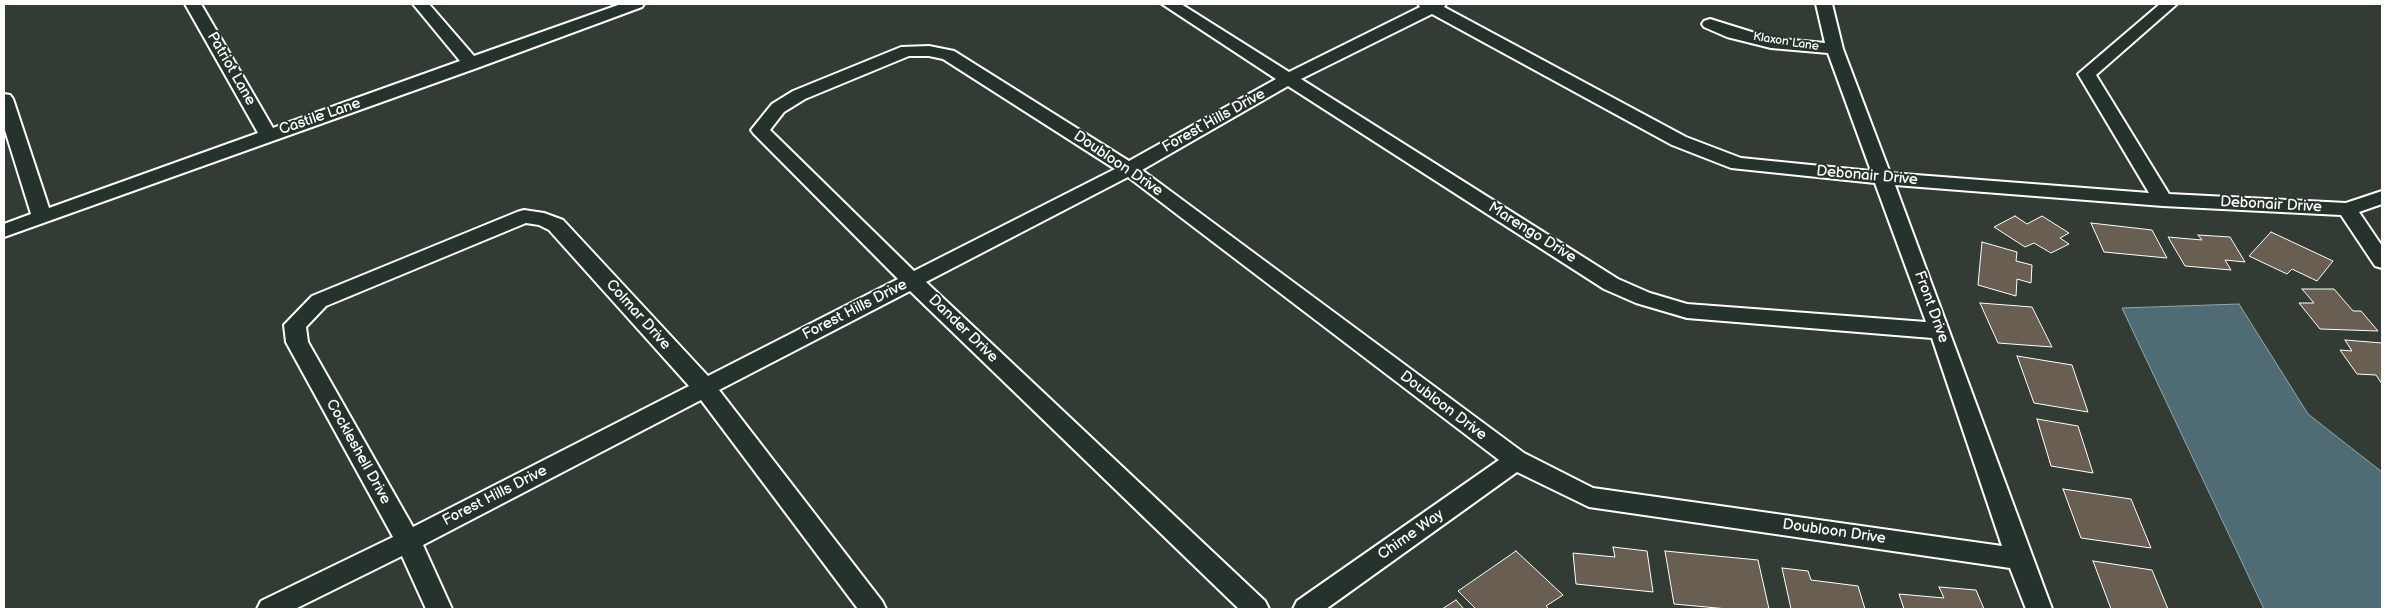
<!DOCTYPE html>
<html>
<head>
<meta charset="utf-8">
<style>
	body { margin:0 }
	#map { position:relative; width:2386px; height:613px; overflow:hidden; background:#333c34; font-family:"Balsamiq Sans",sans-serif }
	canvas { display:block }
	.frame { position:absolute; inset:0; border:5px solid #fff; pointer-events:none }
</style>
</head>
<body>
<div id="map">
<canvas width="2386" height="613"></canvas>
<div class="frame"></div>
</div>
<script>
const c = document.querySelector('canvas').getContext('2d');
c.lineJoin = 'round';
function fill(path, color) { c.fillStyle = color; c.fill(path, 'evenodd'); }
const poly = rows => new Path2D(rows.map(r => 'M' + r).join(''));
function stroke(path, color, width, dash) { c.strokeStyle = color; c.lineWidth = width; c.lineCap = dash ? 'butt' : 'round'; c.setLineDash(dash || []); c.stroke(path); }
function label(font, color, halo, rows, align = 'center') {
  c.font = font + ' "Balsamiq Sans",sans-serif'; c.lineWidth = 4; c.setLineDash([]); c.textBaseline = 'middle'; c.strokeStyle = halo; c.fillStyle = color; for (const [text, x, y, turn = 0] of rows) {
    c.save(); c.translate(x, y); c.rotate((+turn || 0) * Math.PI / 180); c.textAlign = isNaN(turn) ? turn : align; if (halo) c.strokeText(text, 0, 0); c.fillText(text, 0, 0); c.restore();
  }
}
const water = poly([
	[2239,304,2308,414,2382,472,2382,609,2264,609,2122,308,2239,304]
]);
fill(water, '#4f6c75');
stroke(water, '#95a7ac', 1);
const building = poly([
	[2015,216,2027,224,2042,216,2069,233,2060,238,2069,244,2051,253,2034,243,2025,247,1994,227,2015,216],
	[2091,223,2152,230,2167,258,2104,252,2091,223],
	[2271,232,2333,261,2317,281,2292,269,2287,274,2249,256,2271,232],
	[2198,235,2230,237,2245,262,2225,260,2231,270,2185,266,2168,237,2202,240,2198,235],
	[1982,242,2017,252,2016,261,2032,265,2031,283,2017,279,2016,296,1978,285,1982,242],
	[2302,289,2334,289,2353,311,2361,311,2378,331,2320,329,2299,303,2314,303,2302,289],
	[1980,303,2032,307,2052,347,1998,343,1980,303],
	[2345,340,2382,343,2382,384,2376,375,2357,374,2340,350,2352,351,2345,340],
	[2017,356,2072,365,2088,412,2034,403,2017,356],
	[2037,419,2078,426,2093,473,2051,466,2037,419],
	[2063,489,2131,499,2151,548,2081,538,2063,489],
	[1613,547,1647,551,1653,592,1576,584,1573,553,1615,557,1613,547],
	[1516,551,1563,595,1546,606,1549,609,1476,609,1458,591,1516,551],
	[1665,551,1758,560,1769,609,1728,609,1674,604,1665,551],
	[2093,561,2152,570,2168,609,2111,609,2093,561],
	[1782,568,1808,571,1811,580,1858,586,1865,609,1791,609,1782,568],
	[1939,587,1976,590,1984,609,1904,609,1899,594,1944,598,1939,587],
	[1456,600,1464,609,1442,609,1456,600]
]);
fill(building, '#685e52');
stroke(building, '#fff', 1);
const street = poly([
	[185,4,201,4,273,128,460,61,413,4,429,4,474,56,621,4,644,4,642,7,477,68,4,237,4,224,31,214,4,127,4,94,10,95,13,99,49,208,258,133,185,4],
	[1162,4,1181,4,1289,72,1420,7,1418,4,1446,4,1444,7,1686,137,1741,158,1871,171,1828,53,1771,48,1727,37,1704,27,1702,24,1704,21,1710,19,1771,38,1825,43,1816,4,1832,4,1843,49,1890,173,2149,193,2078,74,2160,4,2177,4,2096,75,2169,194,2346,203,2382,191,2382,204,2359,212,2382,246,2382,268,2375,266,2341,215,2163,206,1895,185,2052,609,2026,609,2010,568,1589,507,1517,472,1326,609,1293,609,1297,601,1499,460,1128,177,926,282,1265,601,1269,609,1239,609,910,291,719,390,882,601,886,609,858,609,701,400,423,545,452,609,426,609,402,556,295,609,257,609,261,601,393,537,286,342,284,325,312,296,517,212,524,210,544,213,563,220,708,376,898,279,754,134,751,130,772,104,793,91,901,47,929,46,954,51,1129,161,1276,79,1162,4],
	[1432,14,1672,145,1731,168,1875,183,1926,322,1687,304,1650,293,1618,279,1301,79,1432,14],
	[909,56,929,56,943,59,1115,169,914,271,770,130,784,112,805,99,909,56],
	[1288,86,1604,289,1636,303,1687,318,1932,338,2002,546,1593,488,1524,453,1142,170,1288,86],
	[526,223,539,225,549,230,689,386,413,527,308,342,306,327,326,306,526,223]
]);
stroke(street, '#fff', 4);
fill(street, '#26332d');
label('12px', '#fff', '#26332d', [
	["Klaxon Lane",1786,42,9]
]);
label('15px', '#fff', '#26332d', [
	["Patriot Lane",231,69,60],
	["Castile Lane",320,117,-19],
	["Forest Hills Drive",1214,121,-29],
	["Doubloon Drive",1118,164,34],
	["Debonair Drive",1867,176,5],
	["Debonair Drive",2271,205,3],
	["Marengo Drive",1532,233,32],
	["Front Drive",1931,307,70],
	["Forest Hills Drive",855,310,-27],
	["Colmar Drive",638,315,48],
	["Dander Drive",963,329,44],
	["Doubloon Drive",1443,406,37],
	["Cockleshell Drive",358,452,61],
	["Forest Hills Drive",495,496,-27],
	["Doubloon Drive",1834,532,8],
	["Chime Way",1411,535,-35]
]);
</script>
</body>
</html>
